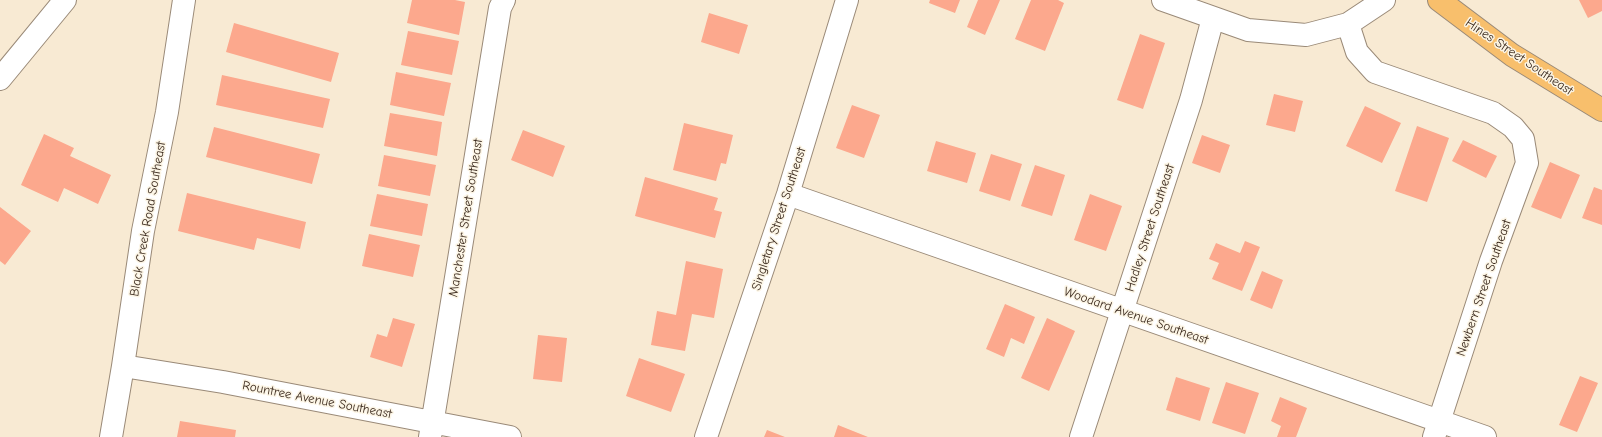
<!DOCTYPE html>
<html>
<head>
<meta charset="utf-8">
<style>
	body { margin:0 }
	canvas { display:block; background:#f8ead3 }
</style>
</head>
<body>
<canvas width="1602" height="437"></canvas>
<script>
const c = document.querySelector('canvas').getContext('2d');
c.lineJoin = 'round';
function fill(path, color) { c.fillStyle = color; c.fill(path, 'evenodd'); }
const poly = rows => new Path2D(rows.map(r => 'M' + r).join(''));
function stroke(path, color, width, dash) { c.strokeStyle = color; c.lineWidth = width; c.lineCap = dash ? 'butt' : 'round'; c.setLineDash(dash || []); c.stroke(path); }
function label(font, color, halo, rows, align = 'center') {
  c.font = font + ' "Comic Neue",sans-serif'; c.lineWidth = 3; c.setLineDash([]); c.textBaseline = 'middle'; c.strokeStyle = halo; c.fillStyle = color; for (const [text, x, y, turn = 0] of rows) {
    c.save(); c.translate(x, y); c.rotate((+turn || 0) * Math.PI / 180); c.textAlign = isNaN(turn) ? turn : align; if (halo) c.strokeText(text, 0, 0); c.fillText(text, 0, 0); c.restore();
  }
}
fill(poly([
	[412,0,455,0,465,2,459,35,407,23],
	[930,0,960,0,955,13,929,3],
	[978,0,1000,0,985,35,967,27],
	[1031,0,1058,0,1064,3,1045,51,1015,39],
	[1579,0,1602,0,1602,11,1588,18],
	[709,13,748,25,739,54,701,42],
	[234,23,339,53,331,82,226,52],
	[408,31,459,41,452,75,401,65],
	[1140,34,1165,43,1143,109,1117,100],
	[396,72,451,83,444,116,390,105],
	[222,75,330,99,323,128,216,105],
	[1274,94,1303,101,1295,132,1266,125],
	[852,105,880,115,864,158,836,148],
	[1365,106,1401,123,1382,163,1346,146],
	[390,113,442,122,437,156,384,146],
	[684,123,733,135,726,164,721,163,716,181,673,170],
	[1417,126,1449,138,1427,202,1395,191],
	[214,127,320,154,312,184,206,157],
	[523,130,565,146,553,177,511,160],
	[44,134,74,148,70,156,111,175,98,204,64,188,58,202,21,185],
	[1202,135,1230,145,1220,173,1192,163],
	[1463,140,1497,156,1486,178,1452,161],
	[936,141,976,153,967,183,927,171],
	[991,154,1022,164,1010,201,979,191],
	[384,155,436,165,430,196,378,186],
	[1550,162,1580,175,1561,219,1531,207],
	[1035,165,1065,175,1052,216,1021,206],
	[645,177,718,198,714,210,722,212,715,238,635,216],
	[1594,187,1602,190,1602,225,1582,218],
	[187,193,306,222,300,249,257,238,254,250,178,231],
	[377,194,428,204,422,236,370,226],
	[1090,194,1122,206,1106,251,1074,240],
	[0,207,31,231,5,265,0,261],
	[369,234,420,245,413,277,362,266],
	[1245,241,1260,247,1242,291,1212,279,1219,263,1209,259,1216,243,1240,253],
	[686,261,723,269,714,318,692,314,685,351,651,345,657,311,676,315],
	[1262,271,1283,280,1272,309,1250,300],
	[1005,304,1035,317,1024,344,1011,338,1004,357,986,349],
	[393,318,415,324,402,367,370,357,377,334,387,337],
	[1047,318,1075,331,1049,391,1021,378],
	[538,335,567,338,562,382,533,379],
	[639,358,685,374,671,412,626,396],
	[1580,376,1598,383,1577,432,1559,425],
	[1176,377,1210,388,1200,421,1166,410],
	[1226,382,1259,393,1245,434,1212,423],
	[1280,397,1307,408,1296,437,1277,437,1281,426,1271,421],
	[180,421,236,430,235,437,177,437],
	[838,425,868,437,834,437],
	[767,430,785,437,764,437]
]), '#fca88d');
const minor = poly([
	[1163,0,1248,30,1306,35,1348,24,1384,0],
	[1348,24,1357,52,1375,72,1493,113,1513,127,1523,139,1527,163,1491,261,1434,437],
	[0,79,65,0],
	[788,194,1485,437],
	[123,366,223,382,510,437],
	[111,437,123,366,143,231,167,112,184,0],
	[430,437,500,8,504,0],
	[706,437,788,194,847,0],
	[1081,437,1191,100,1213,18]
]);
const major = poly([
	[1439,0,1512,55,1602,110]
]);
stroke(minor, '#9a8a78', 24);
stroke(major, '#9a8a78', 24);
stroke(minor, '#fff', 22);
stroke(major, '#f8bf6c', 22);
label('13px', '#3b2a1e', '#fcf5e5', [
	["Hines Street Southeast",1519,57,34],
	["Manchester Street Southeast",466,218,-81],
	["Black Creek Road Southeast",148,219,-80],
	["Singletary Street Southeast",779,219,-72],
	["Hadley Street Southeast",1150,228,-72],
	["Newbern Street Southeast",1484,288,-71],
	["Woodard Avenue Southeast",1136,316,19],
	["Rountree Avenue Southeast",317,400,11]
]);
</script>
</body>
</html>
